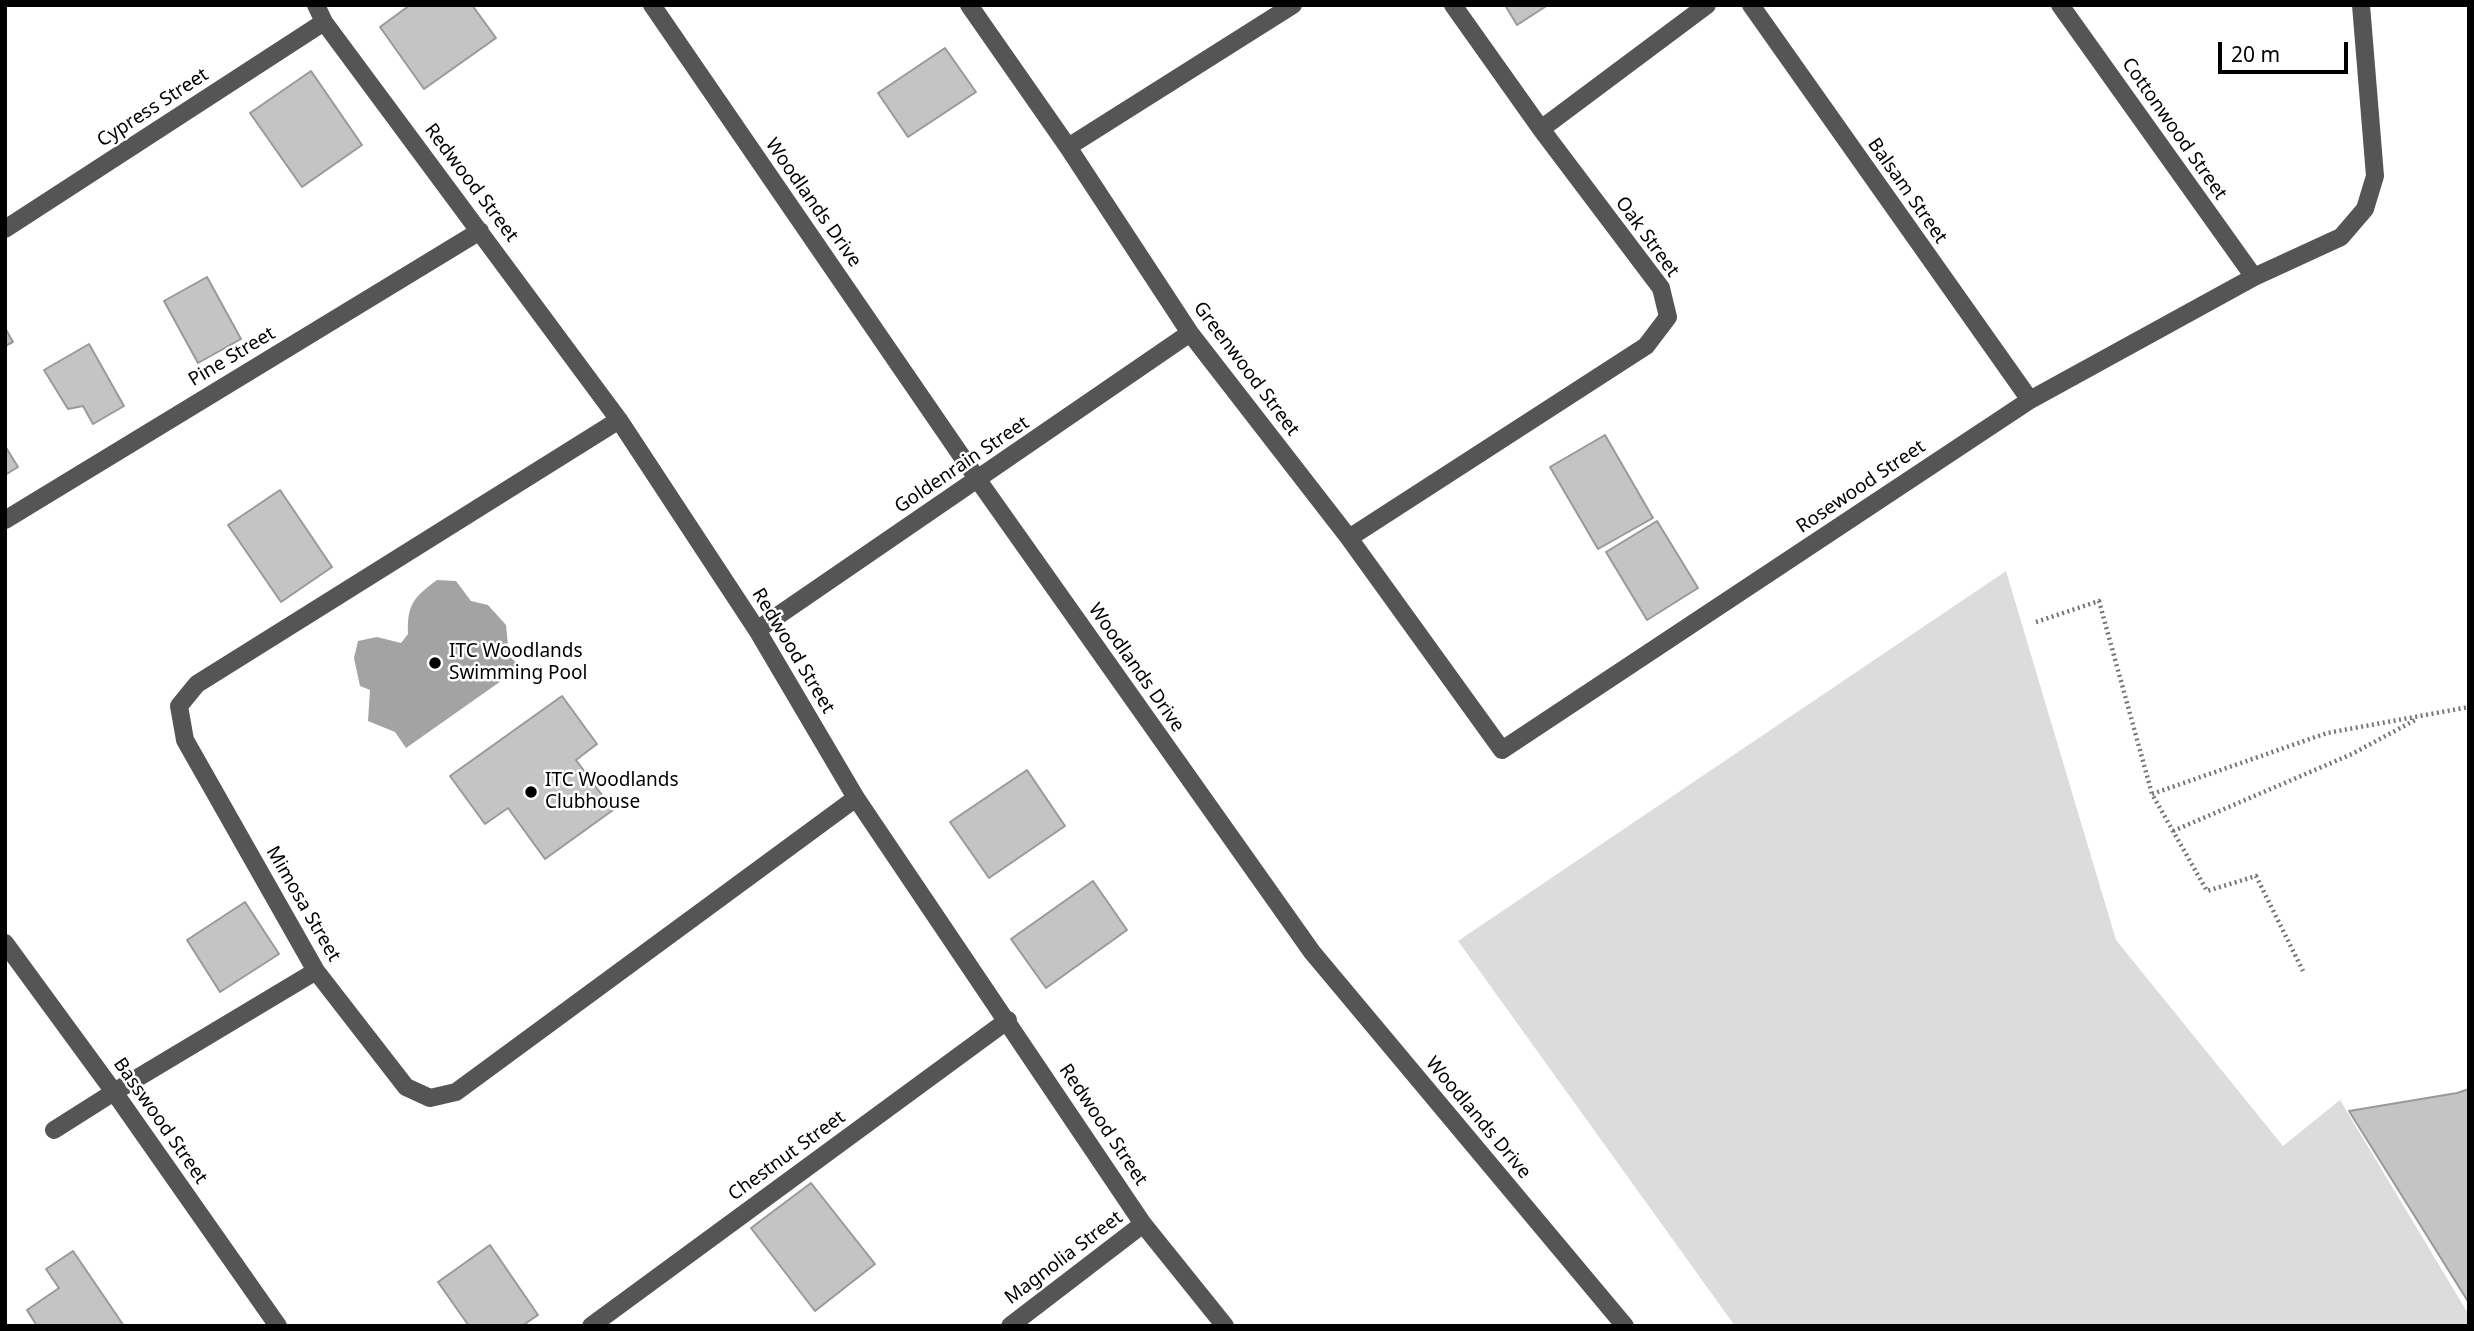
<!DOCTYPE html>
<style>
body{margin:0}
#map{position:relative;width:2474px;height:1331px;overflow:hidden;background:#fff;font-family:"Noto Sans",sans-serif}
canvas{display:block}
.frame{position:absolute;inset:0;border:7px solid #000;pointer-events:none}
.scale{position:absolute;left:2218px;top:42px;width:130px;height:32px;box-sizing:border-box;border:4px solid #000;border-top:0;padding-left:9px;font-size:21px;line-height:24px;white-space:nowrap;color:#000;-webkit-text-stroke:5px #fff;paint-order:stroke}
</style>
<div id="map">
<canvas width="2474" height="1331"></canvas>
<div class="frame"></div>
<div class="scale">20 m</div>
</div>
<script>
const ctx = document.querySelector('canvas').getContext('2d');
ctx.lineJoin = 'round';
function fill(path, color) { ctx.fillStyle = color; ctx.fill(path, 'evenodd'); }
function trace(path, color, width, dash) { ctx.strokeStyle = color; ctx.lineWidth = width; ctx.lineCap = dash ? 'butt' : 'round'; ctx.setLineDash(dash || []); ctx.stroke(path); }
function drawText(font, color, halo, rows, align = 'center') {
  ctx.font = font + ' "Noto Sans",sans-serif'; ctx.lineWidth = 5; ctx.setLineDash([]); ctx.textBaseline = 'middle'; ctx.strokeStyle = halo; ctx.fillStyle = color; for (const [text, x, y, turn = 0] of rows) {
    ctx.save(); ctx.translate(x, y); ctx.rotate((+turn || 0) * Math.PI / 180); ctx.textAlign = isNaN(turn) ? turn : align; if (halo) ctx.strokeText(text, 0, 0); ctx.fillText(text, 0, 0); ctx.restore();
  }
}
const green = new Path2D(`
 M2006,571L2116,940L2283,1146L2340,1100L2469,1315V1326H1735L1458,941Z`);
const water = new Path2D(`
 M437,580L456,581L471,601L488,605L506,625L509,656L521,667L406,748L395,732L368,721L370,690L360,686L354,658L358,641L377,637L401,643L408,634C407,604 414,597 437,580Z`);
const building = new Path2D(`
 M410,5H472L496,38L424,89L380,27Z
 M1505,5H1548L1517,25Z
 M945,48L976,92L908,137L878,93Z
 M311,71L362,145L302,187L250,113Z
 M207,277L241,339L198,363L164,301Z
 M5,328L13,342L5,346Z
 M89,344L124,406L93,424L83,406L68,409L44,370Z
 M1605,435L1653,518L1598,549L1550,467Z
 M5,446L18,467L5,475Z
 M280,490L332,567L281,602L228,525Z
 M1657,521L1698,588L1647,620L1606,552Z
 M562,696L597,744L576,760L613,810L545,859L508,808L485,824L450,776Z
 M1027,770L1065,826L989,878L950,822Z
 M1093,881L1127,930L1046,988L1011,939Z
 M245,902L279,954L220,992L187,940Z
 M2469,1089V1303L2349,1111L2457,1093Z
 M811,1183L875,1264L815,1311L751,1228Z
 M490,1245L538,1315L522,1326H469L438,1282Z
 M73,1251L124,1326H37L27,1310L59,1288L46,1269Z`);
const path = new Path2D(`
 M2036,622L2099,601L2152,794L2207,891L2256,876L2303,971
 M2152,794L2327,733L2469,707
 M2173,831L2352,754L2417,719`);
const minor = new Path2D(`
 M316,5L324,22L619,420L757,630L856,798L1143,1224L1225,1326
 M652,5L978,480L1312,952L1625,1326
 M969,5L1068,147L1190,333L1349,538L1502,750L2030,400L2254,277L2341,237L2365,209L2375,176L2361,5
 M1751,5L2030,400
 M2060,5L2254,277
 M1541,129L1707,5
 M1068,147L1293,5
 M5,229L324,22
 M619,420L197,684L179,706L185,740L316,971L406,1087L430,1098L456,1092L856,798
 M5,520L480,231
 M1349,538L1646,346L1668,317L1661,288L1541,129L1453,5
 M757,630L1190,333
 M5,943L114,1092L278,1326
 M54,1130L114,1092L316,971
 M591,1326L1008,1020
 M1010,1326L1143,1224`);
const markers = [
 [435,663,7,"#000"],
 [531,792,7,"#000"]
];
const streetNames = [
 ["Cypress Street",153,108,-33],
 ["Cottonwood Street",2174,129,55],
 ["Redwood Street",471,183,53],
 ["Balsam Street",1907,191,55],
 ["Woodlands Drive",813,203,55],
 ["Oak Street",1647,237,54],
 ["Pine Street",232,357,-31],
 ["Greenwood Street",1246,369,53],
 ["Goldenrain Street",962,465,-34],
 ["Rosewood Street",1861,487,-34],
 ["Redwood Street",793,651,59],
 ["Woodlands Drive",1136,668,55],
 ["Mimosa Street",303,904,60],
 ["Woodlands Drive",1478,1118,50],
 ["Basswood Street",160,1121,55],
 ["Redwood Street",1103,1125,56],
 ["Chestnut Street",787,1156,-36],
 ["Magnolia Street",1064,1258,-37]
];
const poiNames = [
 ["ITC Woodlands",449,652],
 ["Swimming Pool",449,674],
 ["ITC Woodlands",545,781],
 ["Clubhouse",545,803]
];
fill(green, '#dcdcdc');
fill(water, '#a3a3a3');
fill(building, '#c4c4c4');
trace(building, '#999', 2);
trace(path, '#777', 4.5, [2, 3.5]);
trace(minor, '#555', 18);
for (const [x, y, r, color] of markers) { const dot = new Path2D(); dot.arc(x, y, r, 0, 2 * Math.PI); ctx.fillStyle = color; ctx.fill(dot); trace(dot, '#fff', 2.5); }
drawText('19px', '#000', '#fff', streetNames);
drawText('19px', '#000', '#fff', poiNames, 'left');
</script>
